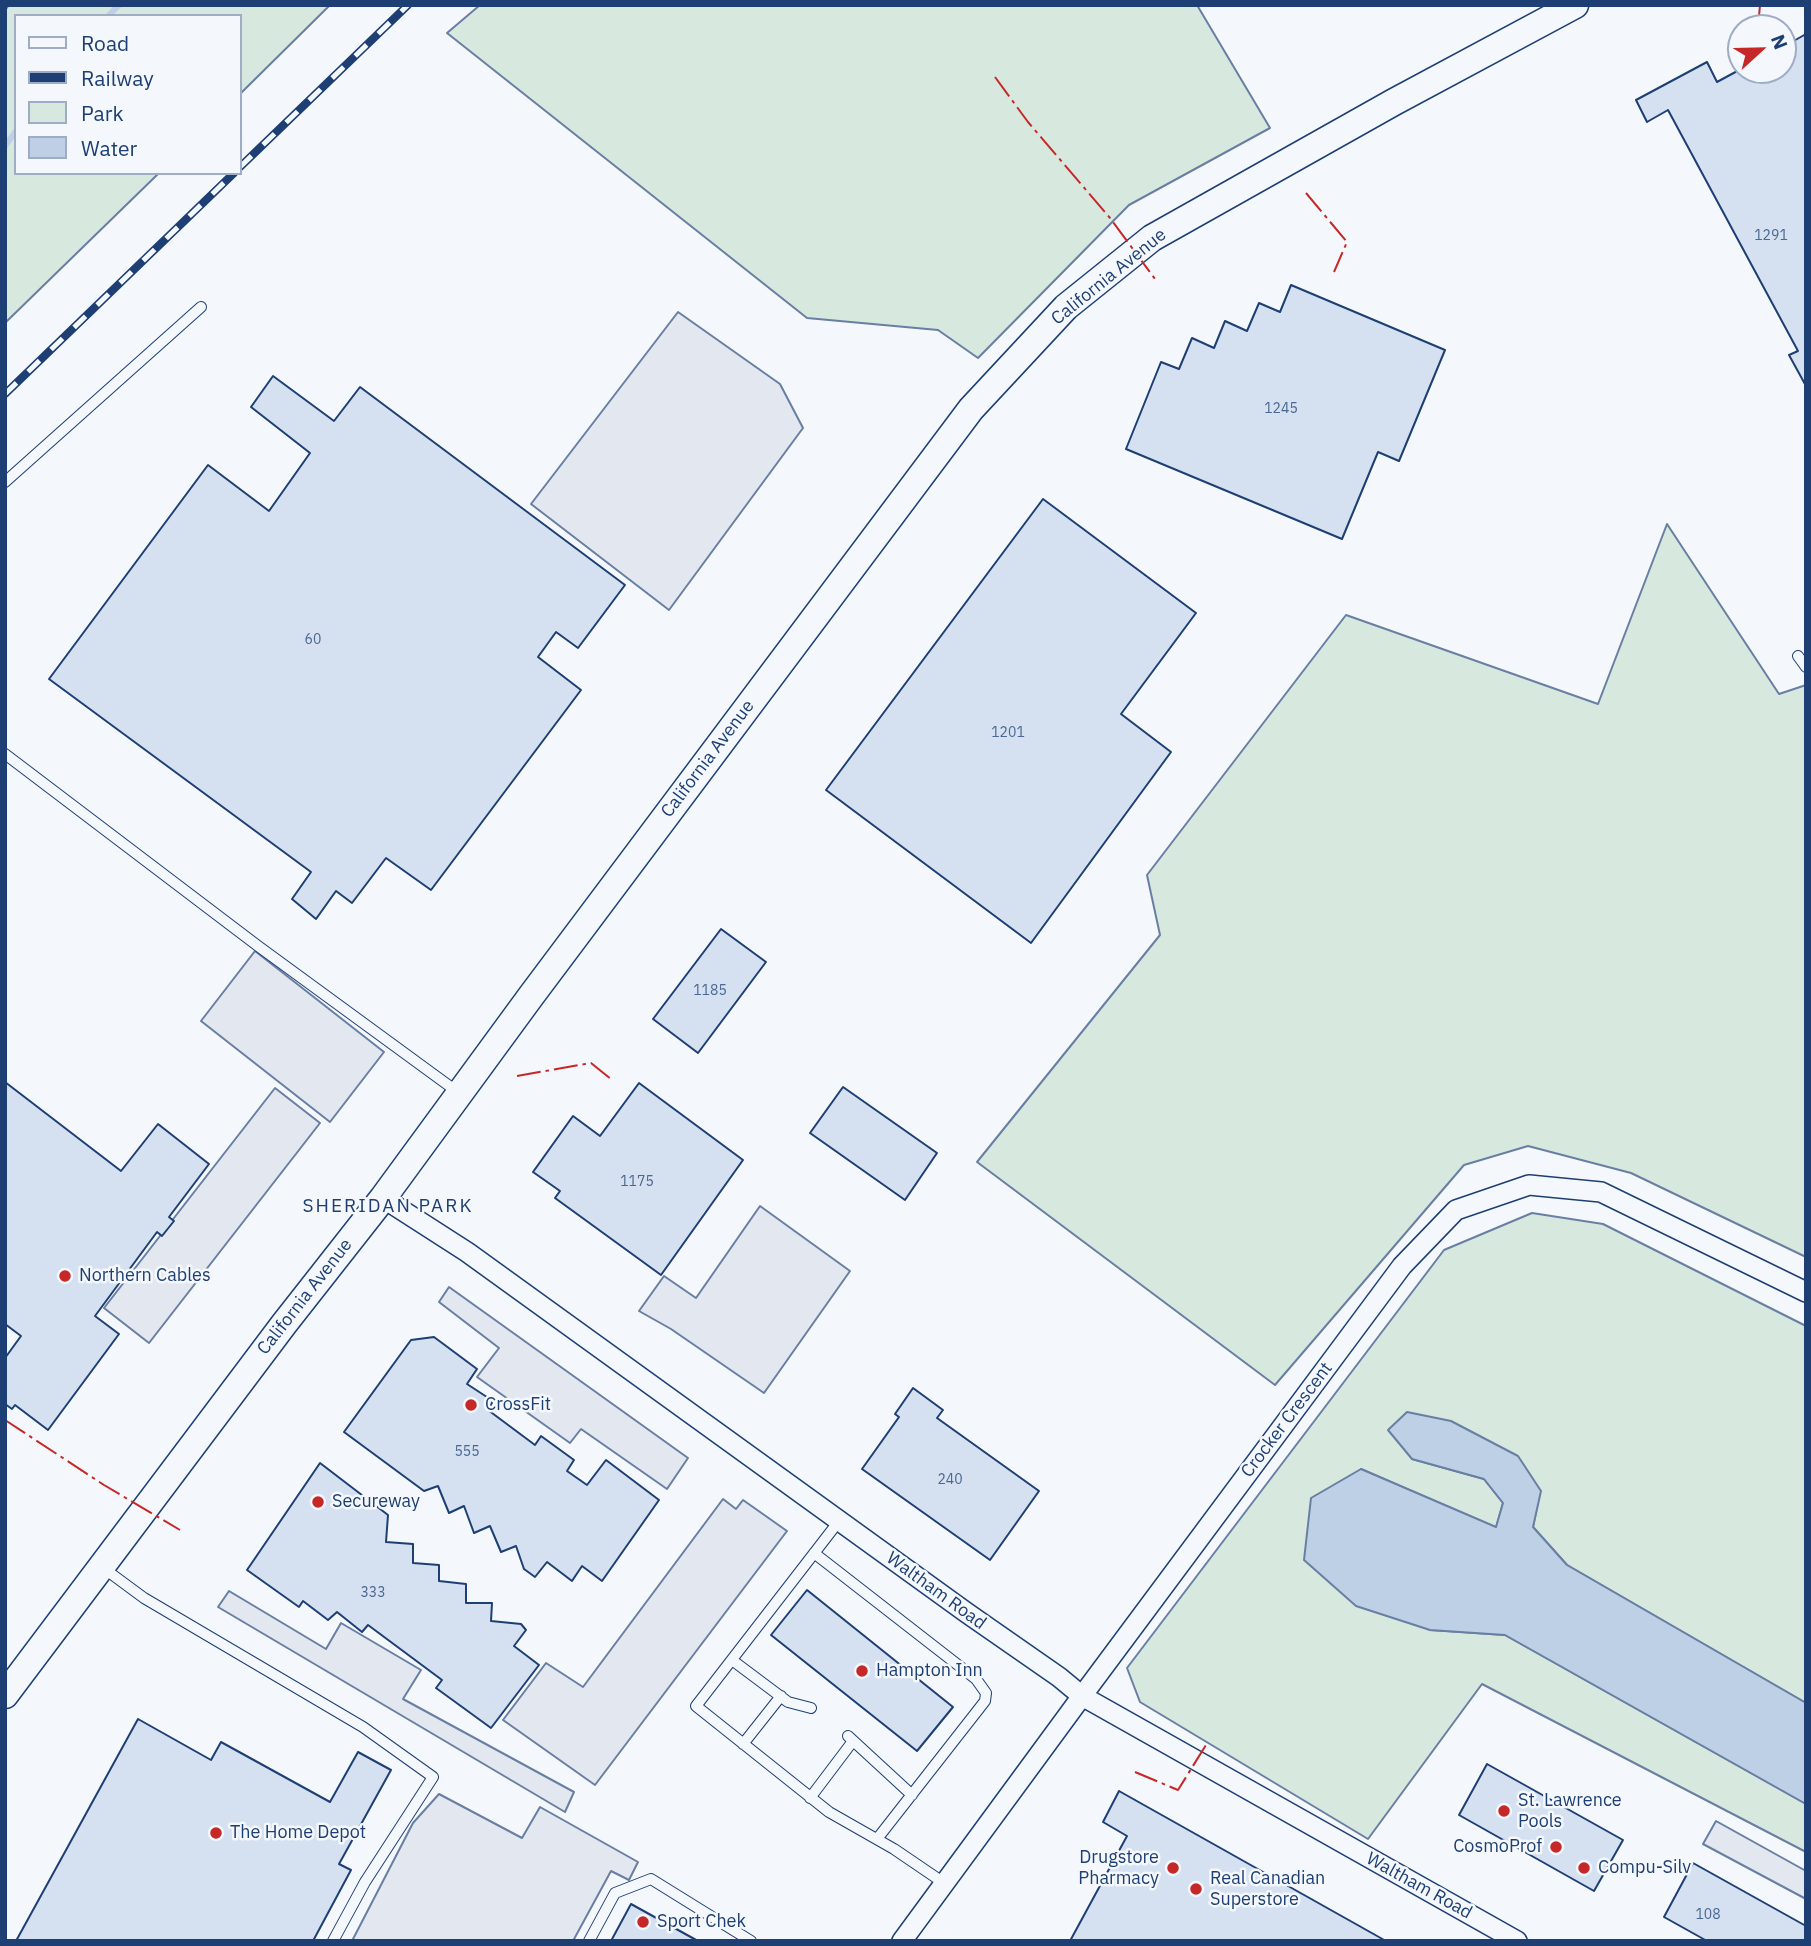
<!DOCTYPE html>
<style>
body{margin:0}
#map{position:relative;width:1811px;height:1946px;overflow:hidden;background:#f4f7fb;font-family:"IBM Plex Sans",sans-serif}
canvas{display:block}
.frame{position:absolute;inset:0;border:7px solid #1d3f73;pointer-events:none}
.legend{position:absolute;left:14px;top:14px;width:228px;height:161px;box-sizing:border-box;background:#f4f7fb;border:2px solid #9eadc5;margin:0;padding:9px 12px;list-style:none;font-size:21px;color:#1d3f73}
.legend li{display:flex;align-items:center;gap:14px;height:35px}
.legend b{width:35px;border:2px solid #9eadc5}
.north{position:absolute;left:1727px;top:14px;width:70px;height:70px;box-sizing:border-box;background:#f4f7fb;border:2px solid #9eadc5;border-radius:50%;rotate:68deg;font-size:19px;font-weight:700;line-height:28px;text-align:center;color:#1d3f73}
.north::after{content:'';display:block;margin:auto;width:24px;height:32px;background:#c62828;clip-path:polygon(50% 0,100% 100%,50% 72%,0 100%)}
</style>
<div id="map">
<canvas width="1811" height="1946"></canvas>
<div class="frame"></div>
<ul class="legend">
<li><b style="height:9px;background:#f4f7fb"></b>Road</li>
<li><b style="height:9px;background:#1d3f73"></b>Railway</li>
<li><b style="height:19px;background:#d7e8df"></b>Park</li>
<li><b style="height:19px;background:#bed0e5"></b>Water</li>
</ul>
<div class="north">N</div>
</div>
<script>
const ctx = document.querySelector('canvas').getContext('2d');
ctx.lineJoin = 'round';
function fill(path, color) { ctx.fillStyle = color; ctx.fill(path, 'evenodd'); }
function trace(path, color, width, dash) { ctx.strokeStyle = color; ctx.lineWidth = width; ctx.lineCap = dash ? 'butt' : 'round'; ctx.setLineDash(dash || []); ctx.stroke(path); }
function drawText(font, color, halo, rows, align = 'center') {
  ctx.font = font + ' "IBM Plex Sans",sans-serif'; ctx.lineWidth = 5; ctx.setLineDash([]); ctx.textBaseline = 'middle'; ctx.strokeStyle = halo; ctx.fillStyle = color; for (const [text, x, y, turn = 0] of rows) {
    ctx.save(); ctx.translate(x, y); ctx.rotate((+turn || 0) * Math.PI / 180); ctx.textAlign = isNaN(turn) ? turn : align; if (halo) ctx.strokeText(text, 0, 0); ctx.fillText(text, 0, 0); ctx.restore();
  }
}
const green = new Path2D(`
 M5,5H330L240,94V16H16V173H159L5,323Z
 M480,5H1197L1270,128L1129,205L978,358L938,330L807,318L447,33Z
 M1667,524L1779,694L1806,685V1257L1631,1173L1528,1146L1464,1165L1275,1385L977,1162L1160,935L1147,875L1346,615L1598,704Z
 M1532,1213L1603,1224L1806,1326V1703L1567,1565L1533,1527L1540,1491L1412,1459L1484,1479L1503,1503L1496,1528L1361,1469L1430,1630L1505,1635L1806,1804V1852L1482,1684L1368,1839L1140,1702L1127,1668L1444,1250Z`);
const parking = new Path2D(`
 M678,312L780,384L803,428L669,610L531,504Z
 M255,951L384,1052L330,1122L201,1021Z
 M275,1088L320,1123L149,1343L104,1308Z
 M760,1206L850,1271L764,1393L671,1329L639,1311L664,1276L696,1298Z
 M449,1287L688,1458L667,1489L581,1429L570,1443L477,1377L499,1348L439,1302Z
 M723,1499L736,1509L743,1500L787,1531L595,1785L503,1720L546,1663L583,1687Z
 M229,1591L326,1649L341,1623L421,1670L403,1699L574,1792L565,1812L218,1607Z
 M439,1794L522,1838L540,1807L638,1862L629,1880L611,1871L573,1941H352L413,1823Z
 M1716,1821L1806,1871V1899L1703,1844Z`);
const water = new Path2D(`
 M1407,1412L1451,1421L1518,1456L1541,1491L1533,1527L1567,1565L1806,1703V1804L1505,1635L1430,1630L1356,1606L1304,1560L1311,1498L1361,1469L1496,1527L1503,1503L1484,1479L1412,1459L1388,1430Z`);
const stream = new Path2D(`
 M108,16L119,5
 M5,146L16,131`);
const building = new Path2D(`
 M1806,34V386L1789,355L1798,351L1668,110L1647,122L1636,100L1707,62L1717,82L1741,69L1783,70V47Z
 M1291,285L1445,350L1399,461L1378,452L1342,539L1126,449L1161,362L1179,369L1192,338L1214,348L1225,321L1247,331L1259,303L1280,312Z
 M273,376L334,421L360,387L625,585L578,648L556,632L538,657L581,690L431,890L386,858L352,903L336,891L316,919L292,899L311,872L49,679L208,465L269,511L310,453L251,407Z
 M1043,499L1196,613L1121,714L1171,752L1031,943L826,790Z
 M721,929L766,962L698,1053L653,1019Z
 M5,1082L121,1171L158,1124L209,1164L169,1217L174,1221L162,1236L157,1232L95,1316L119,1334L48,1430L15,1405L12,1409L5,1404V1358L21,1336L5,1324Z
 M639,1083L743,1160L661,1275L555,1198L560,1191L533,1172L573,1116L600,1136Z
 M843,1087L937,1153L905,1200L810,1133Z
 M434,1337L477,1369L467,1384L493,1401L488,1410L535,1445L541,1436L574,1460L567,1471L587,1485L606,1460L659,1500L602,1581L582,1566L572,1581L547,1562L535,1577L524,1569L516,1546L501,1552L490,1526L474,1533L464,1506L449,1513L438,1486L424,1491L344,1432L411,1340Z
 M913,1388L943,1410L937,1418L1039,1491L990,1560L862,1469L899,1417L895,1414Z
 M320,1463L388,1515L386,1542L413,1544V1563L439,1565V1581L466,1584V1603H492L491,1621L521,1624L526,1630L514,1646L539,1665L491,1728L436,1688L442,1680L368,1625L362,1632L337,1612L328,1620L303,1601L299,1607L247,1570Z
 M807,1590L953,1707L917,1751L771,1635Z
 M138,1719L211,1760L221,1742L330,1802L358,1752L391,1770L339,1864L351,1870L313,1941H16Z
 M1487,1764L1623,1840L1594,1891L1459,1815Z
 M1119,1791L1386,1941H1070L1127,1836L1103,1822Z
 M1693,1863L1806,1926V1941H1707L1664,1917Z
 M631,1904L698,1941H611Z`);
const path = new Path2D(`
 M5,9L8,5`);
const lane = new Path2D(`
 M5,482L201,307
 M1798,656L1806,667
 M5,754L258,946L459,1093
 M839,1521L696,1706L829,1812L894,1849L944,1883
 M814,1553L976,1679L986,1693L985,1701L877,1839
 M102,1567L144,1598L363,1727L433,1777L365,1882L333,1941
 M732,1660L788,1702L811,1708
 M848,1736L912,1795
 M743,1744L781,1696
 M810,1798L853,1741
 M589,1941L615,1893L651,1879L751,1941`);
const street = new Path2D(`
 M383,1198L467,1252L967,1613L1059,1677L1082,1696L1517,1941
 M902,1941L1082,1696L1402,1266L1456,1210L1529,1185L1601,1192L1806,1292`);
const secondary = new Path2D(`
 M5,1695L284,1324L383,1198L531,996L971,409L1066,307L1152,238L1394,102L1575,5`);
const rail = new Path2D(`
 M240,167L408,5
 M5,394L234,173`);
const power = new Path2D(`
 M1758,28L1760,5
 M995,77L1028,122L1110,218L1155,279
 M1306,193L1347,242L1334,272
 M517,1076L591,1063L611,1079
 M5,1420L104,1485L180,1530
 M1135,1772L1178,1790L1206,1745`);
const markers = [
 [65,1276,7,"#c62828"],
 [471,1405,7,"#c62828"],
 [318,1502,7,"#c62828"],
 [862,1671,7,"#c62828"],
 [1504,1811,7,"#c62828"],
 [216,1833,7,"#c62828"],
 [1556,1847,7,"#c62828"],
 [1173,1868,7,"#c62828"],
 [1584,1868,7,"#c62828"],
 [1196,1889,7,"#c62828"],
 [643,1922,7,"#c62828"]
];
const numberNames = [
 ["1291",1771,236],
 ["1245",1281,409],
 ["60",313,640],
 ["1201",1008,733],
 ["1185",710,991],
 ["1175",637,1182],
 ["555",467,1452],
 ["240",950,1480],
 ["333",373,1593],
 ["108",1708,1915]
];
const streetNames = [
 ["California Avenue",1109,277,-39],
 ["California Avenue",708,759,-53],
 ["California Avenue",305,1297,-52],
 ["Crocker Crescent",1287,1420,-53],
 ["Waltham Road",936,1591,36],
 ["Waltham Road",1419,1886,29]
];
const poiNames = [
 ["Northern Cables",79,1276],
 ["CrossFit",485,1405],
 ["Secureway",332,1502],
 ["Hampton Inn",876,1671],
 ["St. Lawrence",1518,1801],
 ["Pools",1518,1822],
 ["The Home Depot",230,1833],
 ["CosmoProf",1542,1847,"right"],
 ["Drugstore",1159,1858,"right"],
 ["Pharmacy",1159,1879,"right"],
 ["Compu-Silv",1598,1868],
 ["Real Canadian",1210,1879],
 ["Superstore",1210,1900],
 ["Sport Chek",657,1922]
];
const neighbourhoodNames = [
 ["SHERIDAN PARK",388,1207]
];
fill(green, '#d7e8df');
trace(green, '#687fa3', 2);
fill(parking, '#e3e8f0');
trace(parking, '#687fa3', 2);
fill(water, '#bed0e5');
trace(water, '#687fa3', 2);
trace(stream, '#bed0e5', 6);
fill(building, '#d5e0f0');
trace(building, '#1d3f73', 2);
trace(lane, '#1d3f73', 12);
trace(street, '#1d3f73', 22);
trace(secondary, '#1d3f73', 29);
trace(path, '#5e769c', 3.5, [5, 3.5]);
trace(lane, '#f4f7fb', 10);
trace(street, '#f4f7fb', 19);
trace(secondary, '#f4f7fb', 26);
trace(rail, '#1d3f73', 8);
trace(rail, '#f4f7fb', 5, [16]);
trace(power, '#c62828', 2, [24, 5, 3.5, 5]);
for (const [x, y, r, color] of markers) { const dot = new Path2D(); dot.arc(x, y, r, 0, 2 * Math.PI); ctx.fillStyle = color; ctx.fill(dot); trace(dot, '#f4f7fb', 2.5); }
drawText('14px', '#4b6792', null, numberNames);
drawText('18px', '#1d3f73', '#f4f7fb', streetNames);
drawText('18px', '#1d3f73', '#f4f7fb', poiNames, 'left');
ctx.letterSpacing = '2px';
drawText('19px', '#1d3f73', '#f4f7fb', neighbourhoodNames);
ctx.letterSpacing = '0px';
</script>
